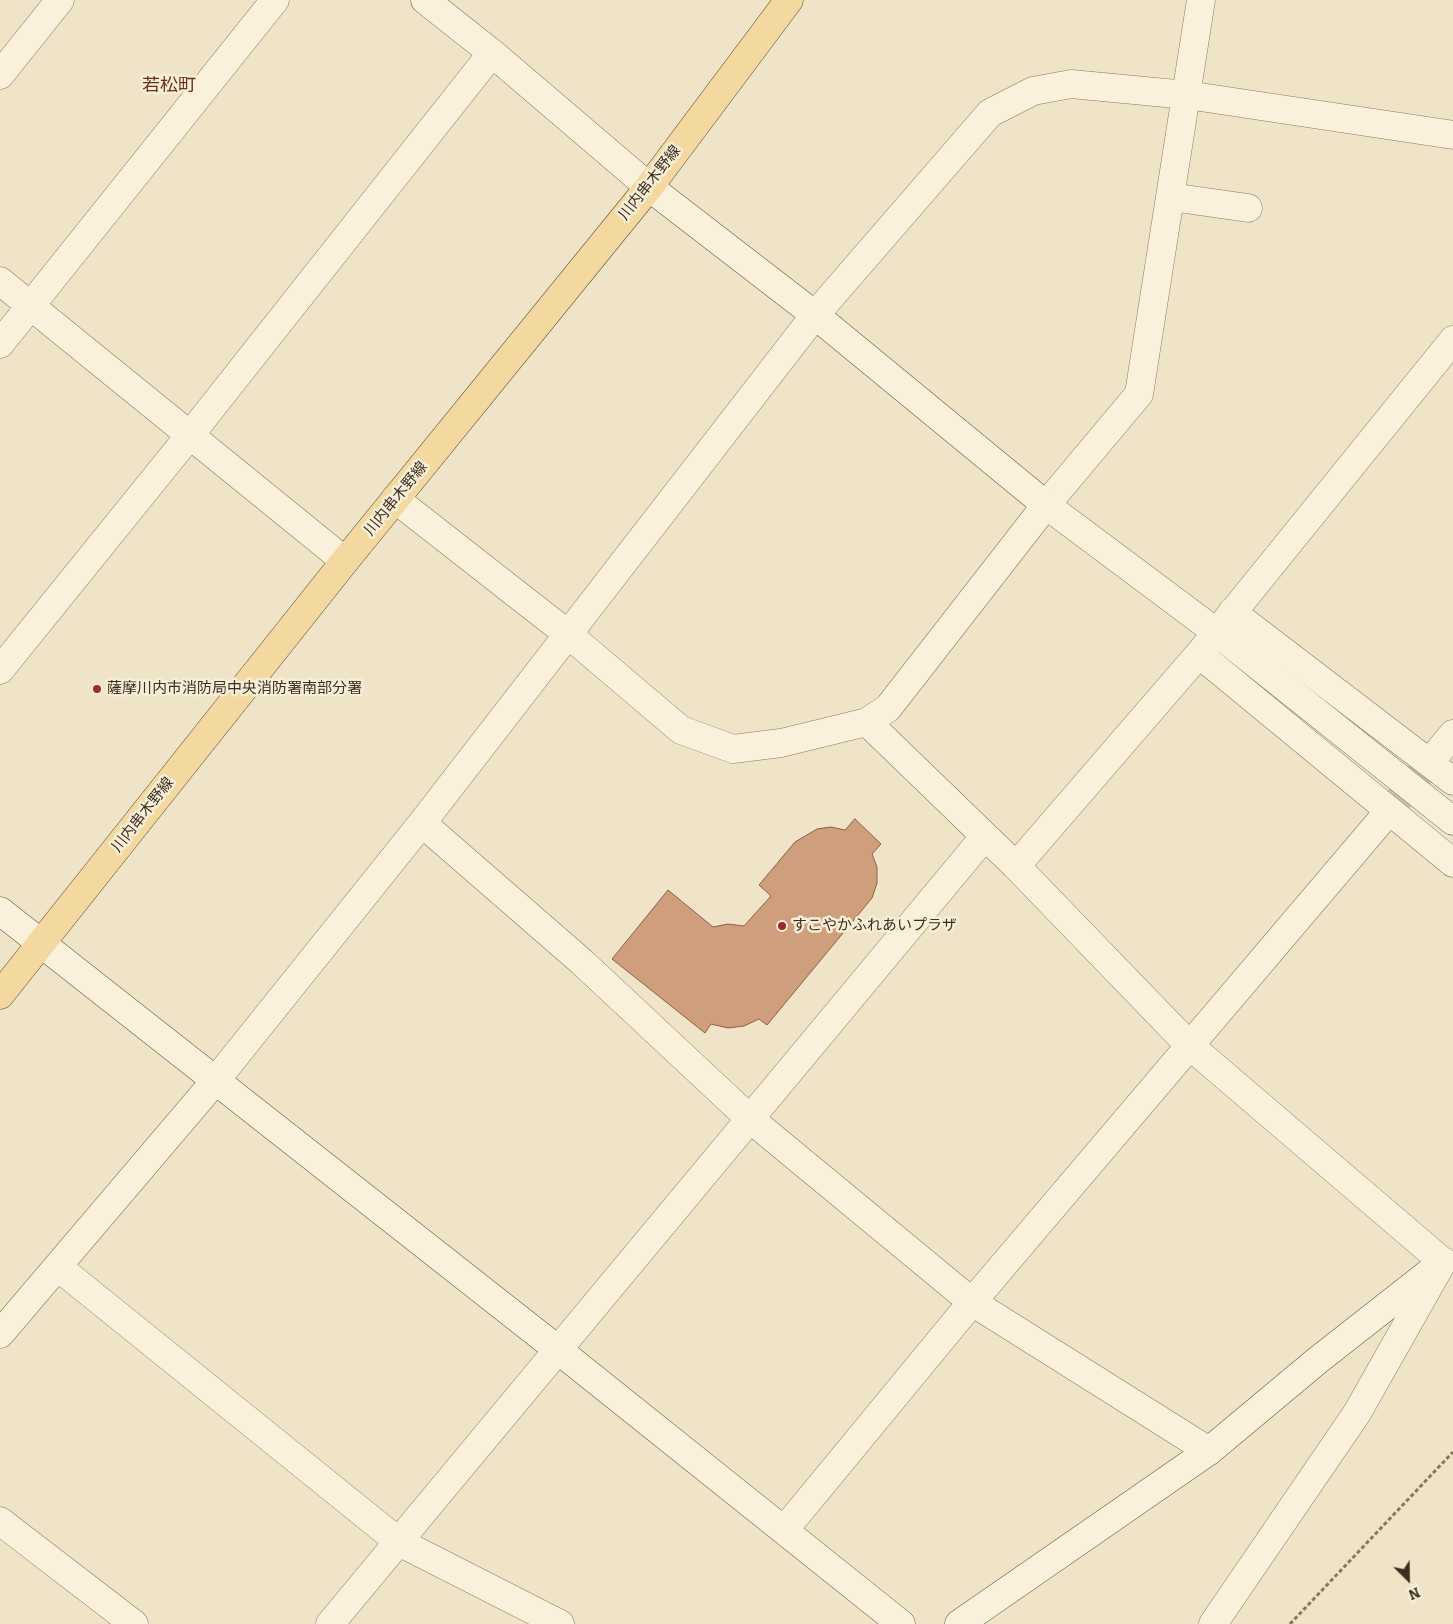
<!DOCTYPE html>
<meta charset="utf-8">
<style>
body{margin:0}
#map{position:relative;width:1453px;height:1624px;overflow:hidden;background:#f0e4c8;font-family:Bitter,serif}
canvas{display:block}
.north{position:absolute;left:1383px;top:1554px;width:50px;height:50px;-webkit-text-stroke:4px #f7eed8;paint-order:stroke;rotate:157deg;font-size:14px;font-weight:700;line-height:20px;text-align:center;color:#3d2e20}
.north::after{content:'';display:block;margin:auto;width:18px;height:22px;background:#3d2e20;clip-path:polygon(50% 0,100% 100%,50% 72%,0 100%)}
</style>
<div id="map">
<canvas width="1453" height="1624"></canvas>
<div class="north">N</div>
</div>
<script>
const ctx = document.querySelector('canvas').getContext('2d');
ctx.lineJoin = 'round';
function fill(path, color) { ctx.fillStyle = color; ctx.fill(path, 'evenodd'); }
function trace(path, color, width, dash) { ctx.strokeStyle = color; ctx.lineWidth = width; ctx.lineCap = dash ? 'butt' : 'round'; ctx.setLineDash(dash || []); ctx.stroke(path); }
function drawText(font, color, halo, rows, align = 'center') {
  ctx.font = font + ' Bitter,"Noto Sans JP",serif'; ctx.lineWidth = 5; ctx.setLineDash([]); ctx.textBaseline = 'middle'; ctx.strokeStyle = halo; ctx.fillStyle = color; for (const [text, x, y, turn = 0] of rows) {
    ctx.save(); ctx.translate(x, y); ctx.rotate((+turn || 0) * Math.PI / 180); ctx.textAlign = isNaN(turn) ? turn : align; if (halo) ctx.strokeText(text, 0, 0); ctx.fillText(text, 0, 0); ctx.restore();
  }
}
const building = new Path2D(`
 M855,819L881,844L872,854L877,867V883L872,898L767,1025L759,1019L744,1026L728,1028L711,1024L705,1033L612,959L668,890L713,927L728,924L744,926L771,896L759,885L795,842L817,829L831,827L845,830Z`);
const streetTunnel = new Path2D(`
 M1389,811L1430,762`);
const path = new Path2D(`
 M1290,1624L1453,1452`);
const street = new Path2D(`
 M0,75L60,0
 M1171,197L1248,208
 M0,281L345,561
 M0,344L275,0
 M395,499L569,635L681,730L733,749L781,743L867,722L888,708L1046,505L1139,394L1201,0
 M1232,612L1453,781
 M1199,654L1453,863
 M0,670L190,435L492,53
 M867,722L1016,866L1189,1045L1443,1262
 M1430,762L1453,734
 M422,823L582,962L749,1118L972,1302L1209,1451
 M1016,866L1199,654L1453,340
 M58,1267L399,1542L560,1624
 M0,1334L216,1080L422,823L815,315L990,113L1033,91L1071,84L1187,95L1453,135
 M0,1521L134,1624
 M785,1529L972,1302L1389,811
 M330,1624L985,836
 M1213,1624L1357,1413L1443,1261`);
const secondary = new Path2D(`
 M425,0L492,53L649,187L815,315L1046,505L1216,632L1453,821
 M0,911L557,1349L901,1624
 M959,1624L1209,1451L1318,1360L1443,1262`);
const primary = new Path2D(`
 M0,995L345,561L649,187L789,0`);
const markers = [
 [97,689,5,"#9e2a2b"],
 [782,926,5,"#9e2a2b"]
];
const streetNames = [
 ["川内串木野線",650,183,-52],
 ["川内串木野線",396,499,-51],
 ["川内串木野線",143,815,-52]
];
const poiNames = [
 ["薩摩川内市消防局中央消防署南部分署",107,689],
 ["すこやかふれあいプラザ",792,926]
];
const quarterNames = [
 ["若松町",169,86]
];
fill(building, '#cf9f7d');
trace(building, '#8d5f41', 1);
trace(streetTunnel, '#ccc0a6', 28, [28, 14]);
trace(street, '#8d765c', 29);
trace(secondary, '#6f573f', 29);
trace(primary, '#5b4430', 29);
trace(path, '#8d765c', 3, [4, 2.5]);
trace(street, '#faf1dc', 28);
trace(secondary, '#faf1dc', 28);
trace(primary, '#f3d9a0', 28);
for (const [x, y, r, color] of markers) { const dot = new Path2D(); dot.arc(x, y, r, 0, 2 * Math.PI); ctx.fillStyle = color; ctx.fill(dot); trace(dot, '#f7eed8', 2); }
drawText('15px', '#3d2e20', '#f7eed8', streetNames);
drawText('15px', '#3d2e20', '#f7eed8', poiNames, 'left');
drawText('18px', '#6b2e1e', '#f7eed8', quarterNames);
</script>
